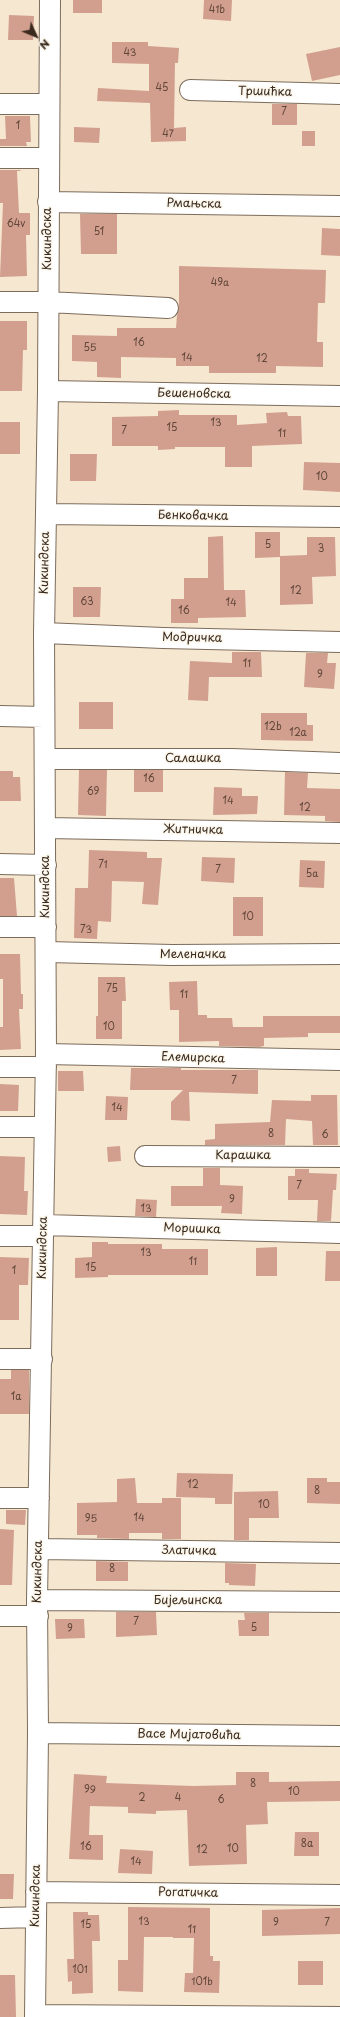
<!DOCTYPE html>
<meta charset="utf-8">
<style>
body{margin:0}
#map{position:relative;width:340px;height:2017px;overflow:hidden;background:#f6e7d0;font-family:"Playpen Sans",sans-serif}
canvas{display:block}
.north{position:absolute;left:16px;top:16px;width:40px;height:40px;-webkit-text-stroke:3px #fbf7ec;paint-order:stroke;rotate:134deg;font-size:11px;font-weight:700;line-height:16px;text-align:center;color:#3b2a1e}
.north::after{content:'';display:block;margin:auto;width:14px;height:18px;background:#3b2a1e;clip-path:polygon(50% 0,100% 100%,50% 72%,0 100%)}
</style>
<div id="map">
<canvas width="340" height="2017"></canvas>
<div class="north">N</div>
</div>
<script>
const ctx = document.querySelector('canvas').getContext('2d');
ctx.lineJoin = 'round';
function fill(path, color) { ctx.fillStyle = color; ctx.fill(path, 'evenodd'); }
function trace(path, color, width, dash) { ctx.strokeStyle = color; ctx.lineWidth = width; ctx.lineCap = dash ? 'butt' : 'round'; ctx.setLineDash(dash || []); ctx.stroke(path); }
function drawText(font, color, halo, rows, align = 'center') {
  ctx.font = font + ' "Playpen Sans",sans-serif'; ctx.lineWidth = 3; ctx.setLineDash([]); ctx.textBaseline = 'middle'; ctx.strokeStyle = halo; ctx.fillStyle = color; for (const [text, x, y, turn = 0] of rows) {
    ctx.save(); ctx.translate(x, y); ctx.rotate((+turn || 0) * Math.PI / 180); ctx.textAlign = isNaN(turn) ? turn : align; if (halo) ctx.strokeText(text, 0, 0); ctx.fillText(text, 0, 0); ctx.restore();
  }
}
const building = new Path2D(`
 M73,0H102V13H73Z
 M204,0H232L231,21L203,19Z
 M9,15L34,16L33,40H8Z
 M112,42H148V46L179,48L178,63H175L174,128L186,127V141L151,142L150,103L97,101L98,88L149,91V64L112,63Z
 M340,47V75L312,81L306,54Z
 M272,104H297V125H272Z
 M5,116H30L31,142H26L27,146H0V139H6Z
 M74,127L100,128L99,143L74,142Z
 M302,131H315V146H302Z
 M0,170H20L21,171H17L19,213H30V235H26L27,276L0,277L3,203H0Z
 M80,214H117V254H81Z
 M322,228L340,229V256L321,255Z
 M179,266L326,270L325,303H318L317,342H323V367L276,366V373H209V366H176V358L121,357V378L97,377V362L72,361V335L117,336V328H176L177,315L179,309Z
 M0,321H27V350H23L22,391H0Z
 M179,410V415H237V425L267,423L266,413L287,412L288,416H301L302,444L252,446V467H225V447H175V449L158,450V446H112V417L158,416V411Z
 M0,422H20V454H0Z
 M70,454H97L96,481H70Z
 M304,462L340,463V492L303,490Z
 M255,532H280V556L307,555V537H335L336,576L312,577L313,604L280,605V557L255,558Z
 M223,536L224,590H245L246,617L198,618V623H171V599H184V578H208V537Z
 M73,587H101L100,617H73Z
 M232,652H261L262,677H209L208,701L188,700L190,661L232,663Z
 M306,653H328L327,663H336L334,689L304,687Z
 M79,702H113V729H79Z
 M261,713H307V725H313V741L261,740Z
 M79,770H107L106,816L78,815Z
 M134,770H163V792H134Z
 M0,771H13V777H20L21,801H0Z
 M285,772L308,773L307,788L340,789V822L325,821V816L284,815Z
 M214,787L242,788V796H258L257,814L213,815Z
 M89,850L147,852V858H162L158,905L142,904L144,882L112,881L111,922L98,921L97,939L74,938L75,888H88Z
 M202,857L235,858L234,883L201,881Z
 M300,860L325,861L324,888L299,887Z
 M0,878H14L17,916H0Z
 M233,897H263V936H233Z
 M0,954H20L21,994H23V1009H19L21,1049L0,1050V1027H3V979H0Z
 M98,977H125L126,1001H122V1039H96V1016H98Z
 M197,981L198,1015H207V1018H232L233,1027H263V1016H340V1033H308V1037L264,1038V1046L259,1047L219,1046V1041L179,1042V1010H170L169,982Z
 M131,1068H181V1070H258V1094L189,1092L190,1121L171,1120V1102L183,1090H130Z
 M58,1071H83L84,1091H58Z
 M0,1084L19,1085L18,1111H0Z
 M311,1095H337L338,1145H313L312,1121L286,1119L285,1145H205V1140L215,1139V1124L270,1122L272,1100L311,1101Z
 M106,1096L128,1097L127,1120H105Z
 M120,1146L121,1161L108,1162L107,1147Z
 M0,1156L25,1157L24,1191H28L27,1215L0,1214Z
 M203,1168H220V1185L243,1186L242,1214L221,1213L222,1206H171V1186H203Z
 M295,1169H309V1173L337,1174L336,1190H333L331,1221H317L318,1200H288V1176H295Z
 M136,1199L157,1200L156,1217L135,1216Z
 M92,1242H108V1244H162V1249H208V1275H108V1277L75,1278V1258L92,1257Z
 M277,1247V1276H256V1248Z
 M326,1251H340V1281H325Z
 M0,1257L29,1258L28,1285H19V1320H0Z
 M11,1370H29V1414H0V1379H11Z
 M177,1473L233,1474L232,1504H215V1498L176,1497Z
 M135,1478L137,1503H162V1498H181V1539H162V1533H129V1539L97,1538V1535H77V1503L117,1502V1479Z
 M307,1478H327V1482H340V1504L307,1503Z
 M278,1491L279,1518H249V1540H234V1492Z
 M6,1510H26L25,1525L6,1524Z
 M0,1529L14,1530L12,1585H0Z
 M96,1561L128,1562V1581H96Z
 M225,1563L256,1564L255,1586L229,1585V1583H225Z
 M116,1612H156L157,1635L116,1637Z
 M244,1613H269V1636H239L238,1620H245Z
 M55,1619H84L85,1638L56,1639Z
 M236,1772H269V1782L340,1781V1801L267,1802L268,1824L246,1825L247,1864L189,1866L187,1810L156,1811V1814L128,1813V1807L90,1806L89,1835H103V1860L69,1859L74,1774L107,1776L106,1783L193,1786L236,1785Z
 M295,1832H319V1856H294Z
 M120,1849L153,1851L152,1874L118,1873Z
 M0,1874H14L13,1899H0Z
 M128,1907L210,1908V1956H213V1961H220L219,1993L184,1992L185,1973H193L194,1938H173V1937H144L143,1992L118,1991V1960H128Z
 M340,1908V1934L262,1936V1910Z
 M73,1912H88V1915H99L100,1941H92L93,1993L72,1994V1981L68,1982L67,1959H74Z
 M298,1961H323V1985H298Z
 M0,1975H15L16,2017H0Z`);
const minor = new Path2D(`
 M190,90L340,94
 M0,104H49
 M0,158H48
 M48,202L340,206
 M0,302H48L168,308
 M48,391L340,396
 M46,514L340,517
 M44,633L163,638L340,642
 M0,716L44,717
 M45,759H232L340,763
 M46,828L340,833
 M0,864L46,865
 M0,927H46
 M47,952L172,955L340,954
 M46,1054L340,1060
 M0,1067H46
 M0,1127H44
 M145,1156L340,1157
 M44,1225L340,1233
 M0,1236H43
 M0,1359H42
 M0,1498H39
 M39,1549L340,1553
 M37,1600L340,1602
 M0,1616H38
 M38,1733L340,1736
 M36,1892L340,1895
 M0,1918L36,1917
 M35,2015L340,2017
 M35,2017L38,1733L37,1600L46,1054L44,633L48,391L50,0`);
const numberNames = [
 ["41b",217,10],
 ["43",130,53],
 ["45",162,88],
 ["7",284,112],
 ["1",18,126],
 ["47",168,134],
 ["64v",16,224],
 ["51",99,232],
 ["49a",220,283],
 ["16",139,343],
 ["55",90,348],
 ["14",187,358],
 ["12",262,359],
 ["13",216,423],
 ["15",172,428],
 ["7",124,431],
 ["11",282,434],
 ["10",322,477],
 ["5",268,545],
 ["3",321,549],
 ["12",296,591],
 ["63",87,602],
 ["14",231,603],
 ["16",184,611],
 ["11",247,664],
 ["9",320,675],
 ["12b",273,727],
 ["12a",298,733],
 ["16",149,779],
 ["69",93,792],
 ["14",228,801],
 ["12",305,808],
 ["71",103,865],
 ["7",218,870],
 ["5a",312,874],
 ["10",248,917],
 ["73",86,930],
 ["75",112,989],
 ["11",184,995],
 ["10",109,1027],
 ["7",234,1081],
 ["14",117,1108],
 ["8",271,1134],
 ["6",325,1135],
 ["7",299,1186],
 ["9",232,1200],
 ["13",146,1209],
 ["13",146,1253],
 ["11",193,1262],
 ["15",91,1268],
 ["1",14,1271],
 ["1a",16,1397],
 ["12",193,1485],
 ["8",317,1491],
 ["10",264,1505],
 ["14",139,1518],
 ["95",91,1519],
 ["8",112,1569],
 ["7",136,1622],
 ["5",254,1628],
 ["9",70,1629],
 ["8",253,1784],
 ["99",90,1790],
 ["10",294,1792],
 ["2",142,1798],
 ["4",178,1798],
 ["6",221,1800],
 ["8a",307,1844],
 ["16",86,1847],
 ["10",233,1849],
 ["12",202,1850],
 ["14",136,1862],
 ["13",144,1922],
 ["9",276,1923],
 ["7",327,1923],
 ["15",86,1925],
 ["11",192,1930],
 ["101",80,1970],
 ["101b",202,1982]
];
const streetNames = [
 ["Тршићка",265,92,1],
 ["Рмањска",194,204,1],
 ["Кикиндска",48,239,-90],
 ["Бешеновска",194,394,1],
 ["Бенковачка",193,516,1],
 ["Кикиндска",45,563,-89],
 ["Модричка",192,638,1],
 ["Салашка",193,759],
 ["Житничка",193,830,1],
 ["Кикиндска",46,887,-90],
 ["Меленачка",193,955],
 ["Елемирска",193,1058,2],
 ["Карашка",243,1156],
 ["Моришка",192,1229,2],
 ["Кикиндска",43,1248,-89],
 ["Златичка",189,1551,1],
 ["Кикиндска",38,1572,-89],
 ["Бијељинска",188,1601],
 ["Васе Мијатовића",189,1735,1],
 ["Рогатичка",188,1893,1],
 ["Кикиндска",36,1896,-89]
];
fill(building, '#d29f8f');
trace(minor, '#7c6c5c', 22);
trace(minor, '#fff', 20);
drawText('10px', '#61473a', null, numberNames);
drawText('12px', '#3b2a1e', '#fbf7ec', streetNames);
</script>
